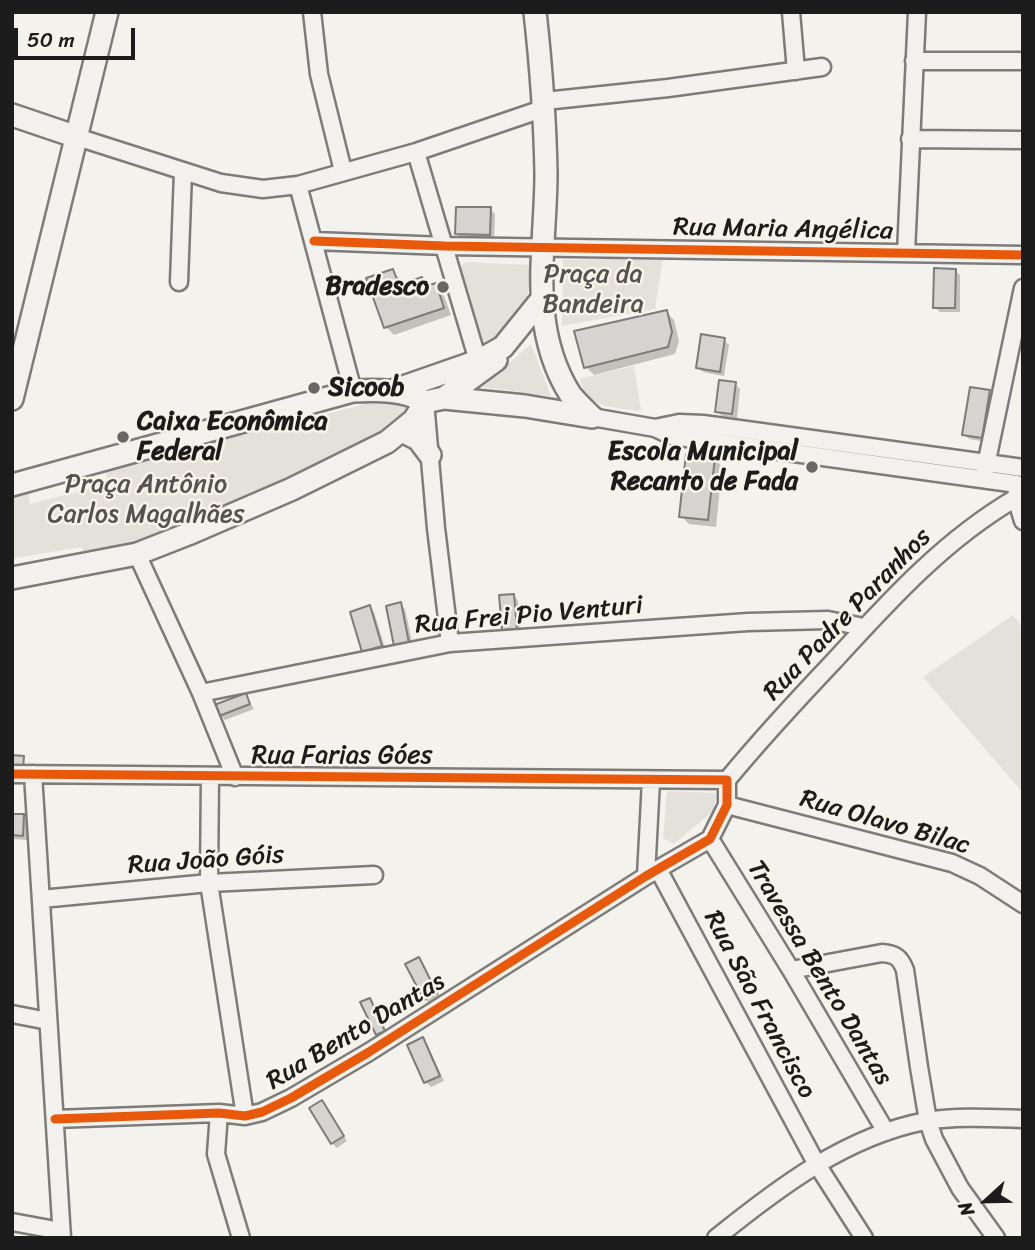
<!DOCTYPE html>
<meta charset="utf-8">
<style>
body{margin:0}
#map{position:relative;width:1035px;height:1250px;overflow:hidden;background:#f4f2ec;font-family:Sriracha,sans-serif}
canvas{display:block}
.frame{position:absolute;inset:0;border:14px solid #1c1c1c;pointer-events:none}
.north{position:absolute;left:951px;top:1166px;width:70px;height:70px;-webkit-text-stroke:5px #f7f3e8;paint-order:stroke;rotate:248deg;font-size:19px;font-weight:700;line-height:28px;text-align:center;color:#1c1c1c}
.north::after{content:'';display:block;margin:auto;width:24px;height:32px;background:#1c1c1c;clip-path:polygon(50% 0,100% 100%,50% 72%,0 100%)}
.scale{position:absolute;left:14px;top:28px;width:121px;height:32px;box-sizing:border-box;border:4px solid #1c1c1c;border-top:0;padding-left:9px;font-size:21px;line-height:24px;white-space:nowrap;color:#1c1c1c;-webkit-text-stroke:5px #f7f3e8;paint-order:stroke}
</style>
<div id="map">
<canvas width="1035" height="1250"></canvas>
<div class="frame"></div>
<div class="north">N</div>
<div class="scale">50 m</div>
</div>
<script>
const ctx = document.querySelector('canvas').getContext('2d');
ctx.lineJoin = 'round';
function fill(path, color) { ctx.fillStyle = color; ctx.fill(path, 'evenodd'); }
function trace(path, color, width, dash) { ctx.strokeStyle = color; ctx.lineWidth = width; ctx.lineCap = dash ? 'butt' : 'round'; ctx.setLineDash(dash || []); ctx.stroke(path); }
function drawText(font, color, halo, rows, align = 'center') {
  ctx.font = font + ' Sriracha,sans-serif'; ctx.lineWidth = 5; ctx.setLineDash([]); ctx.textBaseline = 'middle'; ctx.strokeStyle = halo; ctx.fillStyle = color; for (const [text, x, y, turn = 0] of rows) {
    ctx.save(); ctx.translate(x, y); ctx.rotate((+turn || 0) * Math.PI / 180); ctx.textAlign = isNaN(turn) ? turn : align; if (halo) ctx.strokeText(text, 0, 0); ctx.fillText(text, 0, 0); ctx.restore();
  }
}
const green = new Path2D(`
 M663,258L655,309L562,326L563,260Z
 M465,262L531,265L527,300L494,346L483,347L459,269Z
 M531,344L551,396L482,387Z
 M634,366L641,411C615,407 586,410 580,379Z
 M366,404H405L409,413L358,450L140,546L86,557L81,547L15,558L12,566V497L28,493L30,504L107,484L106,469Z
 M1013,615L1023,628V793L923,677Z
 M667,791L716,793L714,810L674,844L663,838Z`);
const shadow = new Path2D(`
 M490,209L495,214L494,239H462L457,234Z
 M955,270L960,275V312H940L935,307Z
 M392,271L400,279L403,285L422,279L430,287L435,285L443,293L451,315L394,335L386,327L369,279Z
 M666,312L674,320L679,341L675,354L594,375L586,367Z
 M724,340L729,345L724,376L703,372L698,368Z
 M735,384L740,389L737,418L722,416L717,411Z
 M989,392L994,397L987,442L969,439L964,434Z
 M715,459L722,467L716,527L689,524L681,516Z
 M514,596L518,601L521,633L508,634L504,630Z
 M400,604L405,609L413,647L401,650L396,645Z
 M369,607L374,612L386,651L368,656L363,651Z
 M245,695L254,709L225,720L220,715Z
 M12,816H23L28,821L27,840L12,839Z
 M418,959L423,964L441,998L430,1004L425,999Z
 M369,1000L374,1005L388,1036L382,1039L377,1034Z
 M422,1040L427,1044L444,1081L431,1087L426,1082L409,1045Z
 M322,1102L347,1141L337,1148L332,1143Z`);
const building = new Path2D(`
 M456,207H491L490,235L455,234Z
 M934,268L956,269L955,308H933Z
 M393,269L399,285L422,277L426,286L436,283L444,308L384,328L366,278Z
 M667,310L672,332L668,347L584,368L574,331Z
 M701,334L725,338L720,372L696,368Z
 M719,380L736,382L732,414L715,412Z
 M970,387L990,390L982,438L962,435Z
 M686,454L715,457L708,520L679,517Z
 M514,594L517,629L502,630L499,595Z
 M401,602L409,643L394,646L386,606Z
 M370,605L382,646L362,652L350,612Z
 M246,693L250,704L219,716L214,705Z
 M12,755L24,756L23,770L12,769Z
 M12,814H24L23,836L12,835Z
 M419,957L437,993L424,1000L405,964Z
 M370,998L385,1031L376,1035L360,1002Z
 M423,1037L440,1076L424,1083L407,1045Z
 M322,1100L344,1136L331,1144L309,1108Z`);
const minor = new Path2D(`
 M312,12L319,74L343,171
 M791,12L796,71
 M914,61H1023
 M545,101L668,88L822,67
 M77,137L221,183L263,189L298,185L416,152L545,108
 M910,139L1023,140
 M416,152L478,361
 M298,185L353,391
 M314,241L445,246L1023,255
 M906,253L917,12
 M179,282L183,172
 M425,402L436,528L450,643
 M592,417L655,428L672,436L1017,484
 M655,428L679,423L703,424L1023,468
 M985,470L1023,288
 M1017,490L1016,498L1023,521
 M137,554L201,693L235,777
 M201,693L450,643L748,622L828,620L864,627
 M12,774L727,780
 M33,774L62,1238
 M210,776L209,883L245,1116
 M727,780C761,739 797,700 834,661C889,601 945,539 1016,498
 M727,805L952,863L980,876L1023,904
 M710,839L791,970L886,1132
 M658,869L816,1163L864,1238
 M646,876L651,780
 M41,899L209,883L374,875
 M791,970L882,953C895,954 900,957 905,970L919,1067L928,1121L934,1139L960,1188L996,1238
 M12,1014L48,1021
 M219,1113L216,1154L241,1238
 M55,1119L219,1113L245,1116L262,1112L291,1098L369,1052L646,876L710,839L727,805V780
 M12,1222L61,1231
 M716,1238C778,1188 846,1136 926,1121C957,1116 991,1118 1023,1119`);
const major = new Path2D(`
 M535,12C541,66 545,119 546,173C546,249 527,325 570,394C576,402 585,410 592,417
 M12,115L77,137
 M392,391L478,361L503,347L541,300
 M444,398L496,360
 M12,399L107,12
 M425,402L444,398L525,406L592,417
 M402,431L418,439L430,455
 M12,485L353,391C377,390 404,389 425,402
 M12,578L137,554L188,534L292,489L387,442L414,420L425,402`);
const cycleway = new Path2D(`
 M314,241L445,246L1023,255
 M12,774L727,780V805L710,839L646,876L369,1052L291,1098L262,1112L245,1116L219,1113L55,1119`);
const markers = [
 [443,287,7,"#686765"],
 [314,388,7,"#686765"],
 [123,437,7,"#686765"],
 [812,467,7,"#686765"]
];
const streetNames = [
 ["Rua Maria Angélica",783,230,1],
 ["Rua Padre Paranhos",848,615,-46],
 ["Rua Frei Pio Venturi",529,616,-5],
 ["Rua Farias Góes",342,756],
 ["Rua Olavo Bilac",885,823,16],
 ["Rua João Góis",206,861,-4],
 ["Travessa Bento Dantas",819,973,59],
 ["Rua São Francisco",759,1005,62],
 ["Rua Bento Dantas",356,1032,-31]
];
const parkNames = [
 ["Praça da",593,275],
 ["Bandeira",593,305],
 ["Praça Antônio",146,485],
 ["Carlos Magalhães",146,515]
];
const poiNames = [
 ["Bradesco",429,287],
 ["Sicoob",328,388,"left"],
 ["Caixa Econômica",137,422,"left"],
 ["Federal",137,452,"left"],
 ["Escola Municipal",798,452],
 ["Recanto de Fada",798,482]
];
fill(green, '#e4e1da');
fill(shadow, '#0003');
fill(building, '#d5d4d0');
trace(building, '#7d7c7a', 2);
trace(minor, '#7d7c7a', 21);
trace(major, '#7d7c7a', 26);
trace(minor, '#f2f1ed', 16);
trace(major, '#f2f1ed', 21);
trace(cycleway, '#e8590c', 9);
for (const [x, y, r, color] of markers) { const dot = new Path2D(); dot.arc(x, y, r, 0, 2 * Math.PI); ctx.fillStyle = color; ctx.fill(dot); trace(dot, '#f7f3e8', 2.5); }
drawText('26px', '#1c1c1c', '#f7f3e8', streetNames);
drawText('26px', '#545351', '#f7f3e8', parkNames);
drawText('bold 26px', '#1c1c1c', '#f7f3e8', poiNames, 'right');
</script>
